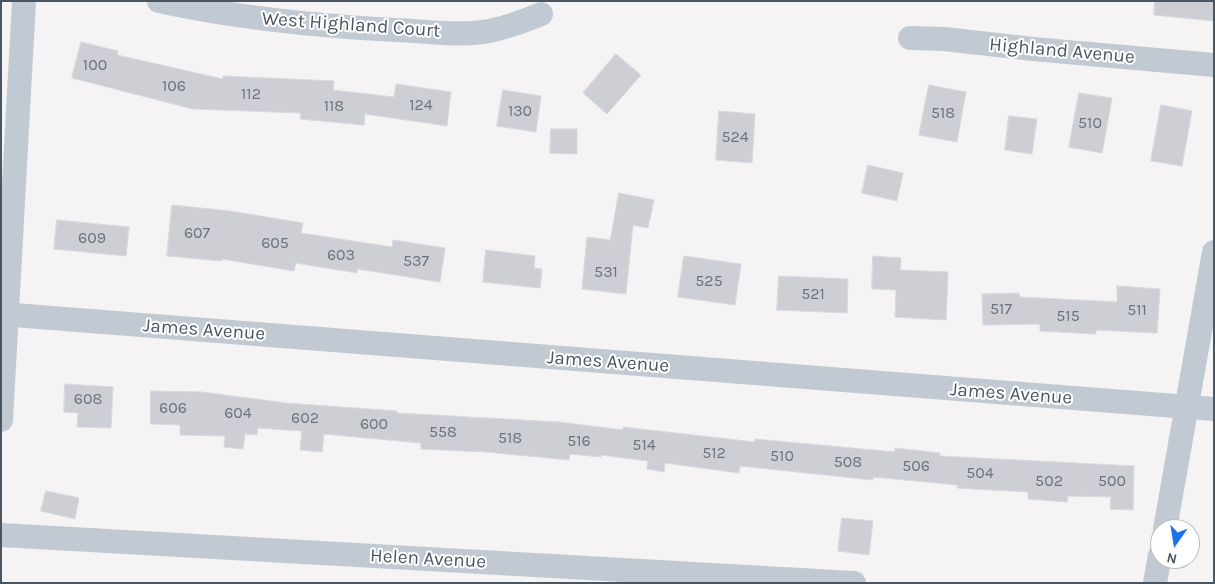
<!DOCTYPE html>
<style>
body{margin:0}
#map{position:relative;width:1215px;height:584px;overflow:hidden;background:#f5f3f3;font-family:Karla,sans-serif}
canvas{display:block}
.frame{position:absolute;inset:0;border:2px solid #4a5661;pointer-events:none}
.north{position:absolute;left:1150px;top:519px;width:50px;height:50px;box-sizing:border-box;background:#fff;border:1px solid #b7bbc0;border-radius:50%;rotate:193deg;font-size:14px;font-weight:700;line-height:20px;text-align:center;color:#4a5661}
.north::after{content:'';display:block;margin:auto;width:18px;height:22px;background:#1a73e8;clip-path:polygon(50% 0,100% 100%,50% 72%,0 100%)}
</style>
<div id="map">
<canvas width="1215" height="584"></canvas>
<div class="frame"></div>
<div class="north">N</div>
</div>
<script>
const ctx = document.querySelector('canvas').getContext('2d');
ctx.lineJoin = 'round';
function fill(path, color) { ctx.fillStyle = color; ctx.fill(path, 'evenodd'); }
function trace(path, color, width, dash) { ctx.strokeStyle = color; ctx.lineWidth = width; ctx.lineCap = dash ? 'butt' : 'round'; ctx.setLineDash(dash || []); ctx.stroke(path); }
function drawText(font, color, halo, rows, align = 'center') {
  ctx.font = font + ' Karla,sans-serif'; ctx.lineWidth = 4; ctx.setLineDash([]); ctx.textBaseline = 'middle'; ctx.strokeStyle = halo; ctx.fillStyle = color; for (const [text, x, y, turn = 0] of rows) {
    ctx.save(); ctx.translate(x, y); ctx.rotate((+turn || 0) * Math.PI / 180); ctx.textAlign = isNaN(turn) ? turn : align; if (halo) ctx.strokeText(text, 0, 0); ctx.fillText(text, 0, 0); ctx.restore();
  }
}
const building = new Path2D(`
 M1155,1H1214V21L1154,15Z
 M81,42L118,51L117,55L223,79V76L334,81L333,90L394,97L396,84L451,92L447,126L365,114L364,125L300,119L301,113L193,109L72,78Z
 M616,54L641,75L607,114L583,93Z
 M929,85L966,92L957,142L919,135Z
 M503,90L541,96L536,132L497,126Z
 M1079,93L1112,98L1102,153L1069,147Z
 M1161,105L1192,111L1182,166L1151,161Z
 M719,111L755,114L752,163L716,160Z
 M1009,116L1037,119L1032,154L1005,150Z
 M551,129H577V154L550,153Z
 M868,165L903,173L897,201L862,193Z
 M619,193L654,200L648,228L633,225L626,294L582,289L587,237L610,240Z
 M172,205L230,211L303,223L301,233L392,247L393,240L445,248L440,282L357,269V273L296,263L294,271L222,259L221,261L167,256Z
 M57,220L129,227L126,256L54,249Z
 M486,250L535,256L534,268L542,269L540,288L483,282Z
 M684,256L741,264L735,305L678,297Z
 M873,256L901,258L900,270L948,272L946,320L895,317L896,290L872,289Z
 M779,276L848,279L847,313L777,310Z
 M1117,286L1160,289L1157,333L1096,330V334L1040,331V324L983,325L982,294L1019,293L1020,297L1117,302Z
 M65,384L113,387L111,428L77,427L78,413L64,412Z
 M151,391L202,392L286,403L397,411V413L559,422L623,430V427L755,442V439L895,452V448L940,453V456L1134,466L1133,510L1110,509L1111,497L1068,496L1067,502L1028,499V492L957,488L958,485L873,477V480L740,466L739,473L665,463L664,472L647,469L648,461L601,455V457L570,454L569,460L486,452L421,449V443L324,434L322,452L300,450L302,431L258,428L257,435L245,434L243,449L224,447L225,436L180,435V425L151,424Z
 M46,491L79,498L75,519L41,511Z
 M842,518L873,521L869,555L838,551Z`);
const minor = new Path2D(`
 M159,1C237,18 316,26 396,30C424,31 455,36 483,32C503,29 522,22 541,14
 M910,38L944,39L1033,49L1214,65
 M1,314L1214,409
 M1,420L24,1
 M1165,529L1214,252
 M1,535L854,583
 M1155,583L1160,555`);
const numberNames = [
 ["100",95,65],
 ["106",174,86],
 ["112",251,94],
 ["124",421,105],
 ["118",334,106],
 ["130",520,111],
 ["518",943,113],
 ["510",1090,123],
 ["524",735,137],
 ["607",197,233],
 ["609",92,238],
 ["605",275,243],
 ["603",341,255],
 ["537",416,261],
 ["531",606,272],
 ["525",709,281],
 ["521",813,294],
 ["517",1001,309],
 ["511",1137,310],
 ["515",1068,316],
 ["608",88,399],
 ["606",173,408],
 ["604",238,413],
 ["602",305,418],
 ["600",374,424],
 ["558",443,432],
 ["518",510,438],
 ["516",579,441],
 ["514",644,445],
 ["512",714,453],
 ["510",782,456],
 ["508",848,462],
 ["506",916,466],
 ["504",980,473],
 ["502",1049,481],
 ["500",1112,481]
];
const streetNames = [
 ["West Highland Court",351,25,4],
 ["Highland Avenue",1062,51,5],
 ["James Avenue",204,330,4],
 ["James Avenue",608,362,4],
 ["James Avenue",1011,394,4],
 ["Helen Avenue",428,559,3]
];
fill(building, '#cdcfd5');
trace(building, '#d7d9de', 1);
trace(minor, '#c1cad2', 24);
drawText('16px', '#6b747e', null, numberNames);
drawText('19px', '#4a5661', '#fff', streetNames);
</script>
